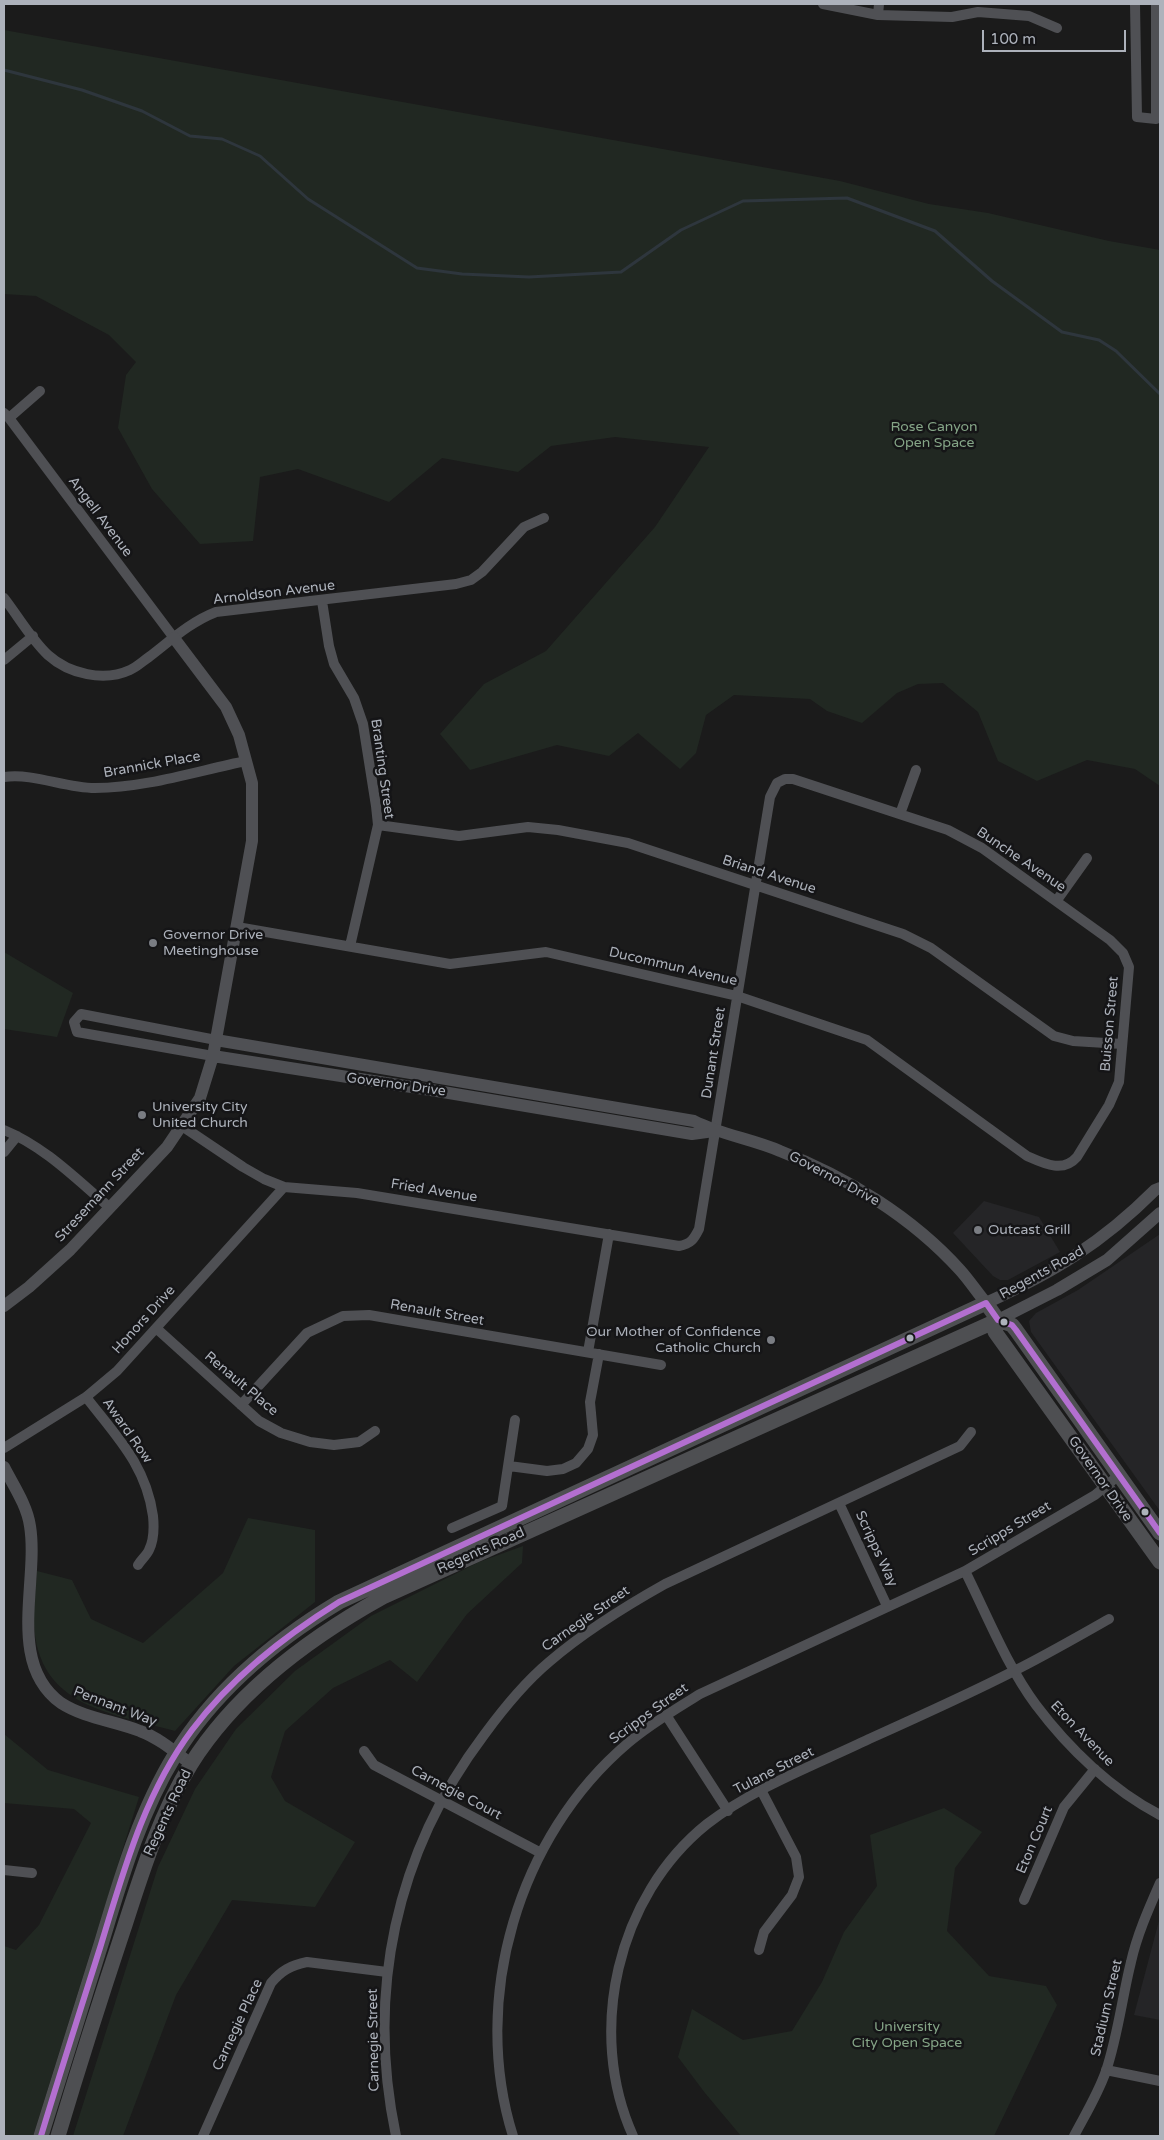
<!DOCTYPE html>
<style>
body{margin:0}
#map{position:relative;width:1164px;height:2140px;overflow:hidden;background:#1b1b1b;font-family:"Varela Round",sans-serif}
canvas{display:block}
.frame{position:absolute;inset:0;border:5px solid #adb2bb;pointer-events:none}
.scale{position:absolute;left:982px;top:30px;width:144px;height:22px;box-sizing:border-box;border:2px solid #adb2bb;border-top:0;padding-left:6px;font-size:15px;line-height:18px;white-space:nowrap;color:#adb2bb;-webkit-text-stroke:4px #151517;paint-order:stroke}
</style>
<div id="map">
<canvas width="1164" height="2140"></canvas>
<div class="frame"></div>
<div class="scale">100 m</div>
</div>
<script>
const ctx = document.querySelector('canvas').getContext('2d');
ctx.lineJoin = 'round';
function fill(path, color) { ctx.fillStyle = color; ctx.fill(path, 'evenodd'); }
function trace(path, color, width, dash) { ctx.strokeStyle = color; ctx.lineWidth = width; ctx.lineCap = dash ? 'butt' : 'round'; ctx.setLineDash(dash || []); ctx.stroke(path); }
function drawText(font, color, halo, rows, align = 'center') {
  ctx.font = font + ' "Varela Round",sans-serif'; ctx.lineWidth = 5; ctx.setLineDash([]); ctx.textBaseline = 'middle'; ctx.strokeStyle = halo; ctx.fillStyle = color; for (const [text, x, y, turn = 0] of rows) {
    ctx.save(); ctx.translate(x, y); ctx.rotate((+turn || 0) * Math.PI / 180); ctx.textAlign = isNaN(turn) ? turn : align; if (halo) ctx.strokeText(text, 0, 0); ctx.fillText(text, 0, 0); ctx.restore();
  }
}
const built = new Path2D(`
 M984,1201L1039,1217L1060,1252L1008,1280H1000L993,1276L953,1233Z
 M1160,1234V1511L1031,1332L1029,1321L1036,1313L1078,1290Z
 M1160,1917V2020L1134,2015Z`);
const green = new Path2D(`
 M4,30L840,181L929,204L988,213L1109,241L1160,250V786L1135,769L1087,760L1037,781L998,761L978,712L943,683L918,684L897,693L862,723L827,711L810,699L734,695L706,715L696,753L680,769L638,733L609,756L557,745L470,770L440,734L484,684L546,651L655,527L709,447L615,437L551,446L518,472L442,458L389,502L298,469L260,477L253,541L200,544L152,489L118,428L126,375L136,362L109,335L36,296L4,294Z
 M4,952L73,993L57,1037L4,1029Z
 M248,1518L315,1530V1602L234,1666L175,1731C111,1713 38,1707 34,1624C33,1607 36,1588 37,1571L72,1580L91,1619L143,1643L223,1573Z
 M523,1546L522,1563L467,1614L417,1682L390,1660L333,1688L285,1731L271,1777L285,1801L355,1842L315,1907L232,1900L176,1995L123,2136H73L158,1867L195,1789L236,1729L295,1671L371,1616L479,1562Z
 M4,1734L48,1770L139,1797L33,2136H4V1946L16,1950L39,1925L91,1823L74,1809L4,1803Z
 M944,1808L982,1832L955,1868L947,1931L989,1976L1046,1986L1057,2005L994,2136H741L705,2093L678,2057L692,2009L743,2040L792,2031L822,1982L844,1932L877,1886L870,1835Z`);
const stream = new Path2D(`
 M4,70L82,90L142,111L190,136L222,139L260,156L308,199L417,268L462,274L529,277L621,272L681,230L743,201L847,198L935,231L992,281L1062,332L1099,340L1116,351L1160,394`);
const minor = new Path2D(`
 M823,4L878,15L952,17L978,12L1029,16L1057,28
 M1135,4L1137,117L1156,119V4
 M878,15L879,4
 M4,413L9,418L174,638
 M9,418L40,391
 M4,598C18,616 31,639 48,655C69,674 104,682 130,670C137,667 143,661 149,657C170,641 190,622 216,612L456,584L471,580L482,572L524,527L544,518
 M322,601L329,646L334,664L354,698L363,724L376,806L378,825L350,946
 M4,660L33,636
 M4,777C35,773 64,788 95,788C145,788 197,771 246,761
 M900,814L916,770
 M378,825L459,836L528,827L558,830L628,843L903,934L931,948L1054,1036L1073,1041L1122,1044
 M1057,900L1087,858
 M213,1056L77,1032L74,1022L81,1014L216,1040
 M182,1126L243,1167L264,1179L284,1187L357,1193L679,1246C691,1244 694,1239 699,1229L770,797L777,783L785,779H793L948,830L982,848L1110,940L1123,953L1129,967L1119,1082L1109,1105L1077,1157C1063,1173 1045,1164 1027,1156L867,1040L737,996L546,952L450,964L237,927
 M4,1130C45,1147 76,1179 109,1207
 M4,1152L17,1136
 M156,1328L259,1421L281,1433L310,1442L334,1445L359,1442L375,1431
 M588,1352L609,1234
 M86,1397C116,1436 146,1465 153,1516C154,1526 154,1540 149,1550C147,1555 141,1560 138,1565
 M241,1405L307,1333L343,1316L369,1315L661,1365
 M4,1448L86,1397L117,1371L284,1187
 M509,1466L547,1471L563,1469L576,1463L588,1449L593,1435L590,1402L599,1354
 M839,1503L887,1606
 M452,1528L502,1506L515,1420
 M965,1571C987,1615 1007,1666 1036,1705C1069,1749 1112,1790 1160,1815
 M666,1715L728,1811
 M364,1751L374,1765L541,1853
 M4,1870L32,1873
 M1024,1900L1064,1807L1095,1769
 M759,1950L764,1932L792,1895L799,1877L796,1857L761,1790
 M1106,2070L1160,2081
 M203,2136L271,1983C281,1971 291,1965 307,1962L387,1972
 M396,2136C366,1993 395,1853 484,1735C503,1709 524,1683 549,1662C585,1631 624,1607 665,1584L960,1446L971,1432
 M513,2136C470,1999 518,1836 628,1743C650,1724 676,1709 700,1694L965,1571L1095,1495L1119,1475
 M633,2136C586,2032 617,1896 707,1824C755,1787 815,1765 869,1739C918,1717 967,1695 1014,1671C1046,1655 1077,1637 1109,1619
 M1074,2136C1085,2115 1098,2094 1106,2071C1118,2035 1122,1998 1131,1962C1137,1935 1149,1908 1160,1883`);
const tertiary = new Path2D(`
 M216,1040L694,1121C722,1135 752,1139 780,1151C847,1177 912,1217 960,1270C969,1280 977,1292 986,1303C1054,1272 1102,1243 1155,1190L1160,1188
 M213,1056L437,1091L692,1134L714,1131
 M4,1306L29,1287L70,1250L167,1147L200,1098L213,1056L252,841V783L239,735L226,707L174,638
 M998,1320L1057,1290L1107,1260L1160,1213
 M4,1467C13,1485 27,1505 30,1526C39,1582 6,1663 61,1703C84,1718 115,1721 140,1731C159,1738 175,1752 191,1764`);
const secondary = new Path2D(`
 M998,1320L995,1332L1160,1562
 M41,2136C61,2071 82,2006 102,1941C121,1878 140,1812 175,1755C215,1690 274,1641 339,1602L986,1303L998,1320L1012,1325L1016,1330L1160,1533
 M58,2136C79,2066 101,1997 124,1928C142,1872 160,1814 191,1764C237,1691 309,1638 383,1597L998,1320`);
const bus1 = new Path2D(`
 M41,2136C60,2073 80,2011 100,1948C123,1873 144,1794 192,1730C232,1677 283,1637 339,1602L986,1303L998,1320L1012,1325L1016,1330L1160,1533`);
const markers = [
 [153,943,5,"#7a7d83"],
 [142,1115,5,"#7a7d83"],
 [978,1230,5,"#7a7d83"],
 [1004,1322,4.5,"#adb2bb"],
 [910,1338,4.5,"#adb2bb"],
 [771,1340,5,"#7a7d83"],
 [1145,1512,4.5,"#adb2bb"]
];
const parkNames = [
 ["Rose Canyon",934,427],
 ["Open Space",934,443],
 ["University",907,2027],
 ["City Open Space",907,2043]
];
const streetNames = [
 ["Angell Avenue",100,517,53],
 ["Arnoldson Avenue",274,593,-7],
 ["Brannick Place",152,765,-10],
 ["Branting Street",382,769,82],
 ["Bunche Avenue",1021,860,34],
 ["Briand Avenue",769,875,18],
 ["Ducommun Avenue",673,967,13],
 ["Buisson Street",1110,1024,-85],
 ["Dunant Street",714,1053,-81],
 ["Governor Drive",396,1085,8],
 ["Governor Drive",834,1179,28],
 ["Fried Avenue",434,1191,9],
 ["Stresemann Street",100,1195,-47],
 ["Regents Road",1042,1273,-29],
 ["Renault Street",437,1313,10],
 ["Honors Drive",144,1320,-48],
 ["Renault Place",241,1384,40],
 ["Award Row",127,1431,55],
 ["Governor Drive",1100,1479,55],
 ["Scripps Street",1010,1529,-31],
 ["Scripps Way",876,1549,65],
 ["Regents Road",481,1551,-24],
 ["Carnegie Street",586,1619,-35],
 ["Pennant Way",115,1707,21],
 ["Scripps Street",649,1714,-36],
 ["Eton Avenue",1082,1734,46],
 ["Tulane Street",774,1771,-27],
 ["Carnegie Court",456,1793,28],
 ["Regents Road",168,1813,-65],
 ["Eton Court",1035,1840,-67],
 ["Stadium Street",1107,2008,-77],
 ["Carnegie Place",238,2025,-65],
 ["Carnegie Street",374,2040,-91]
];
const poiNames = [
 ["Governor Drive",163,935],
 ["Meetinghouse",163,951],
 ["University City",152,1107],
 ["United Church",152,1123],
 ["Outcast Grill",988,1230],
 ["Our Mother of Confidence",761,1332,"right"],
 ["Catholic Church",761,1348,"right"]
];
fill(built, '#252527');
fill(green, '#212822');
trace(stream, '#2e363d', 3);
trace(minor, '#4f5054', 10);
trace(tertiary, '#4f5054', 12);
trace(secondary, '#4e4f52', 15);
trace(bus1, '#b36fd0', 6);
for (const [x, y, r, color] of markers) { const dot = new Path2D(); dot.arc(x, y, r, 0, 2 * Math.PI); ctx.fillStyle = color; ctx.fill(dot); trace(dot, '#151517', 2); }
drawText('14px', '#85a587', '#151517', parkNames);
drawText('14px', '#adb2bb', '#151517', streetNames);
drawText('14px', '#adb2bb', '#151517', poiNames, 'left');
</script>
